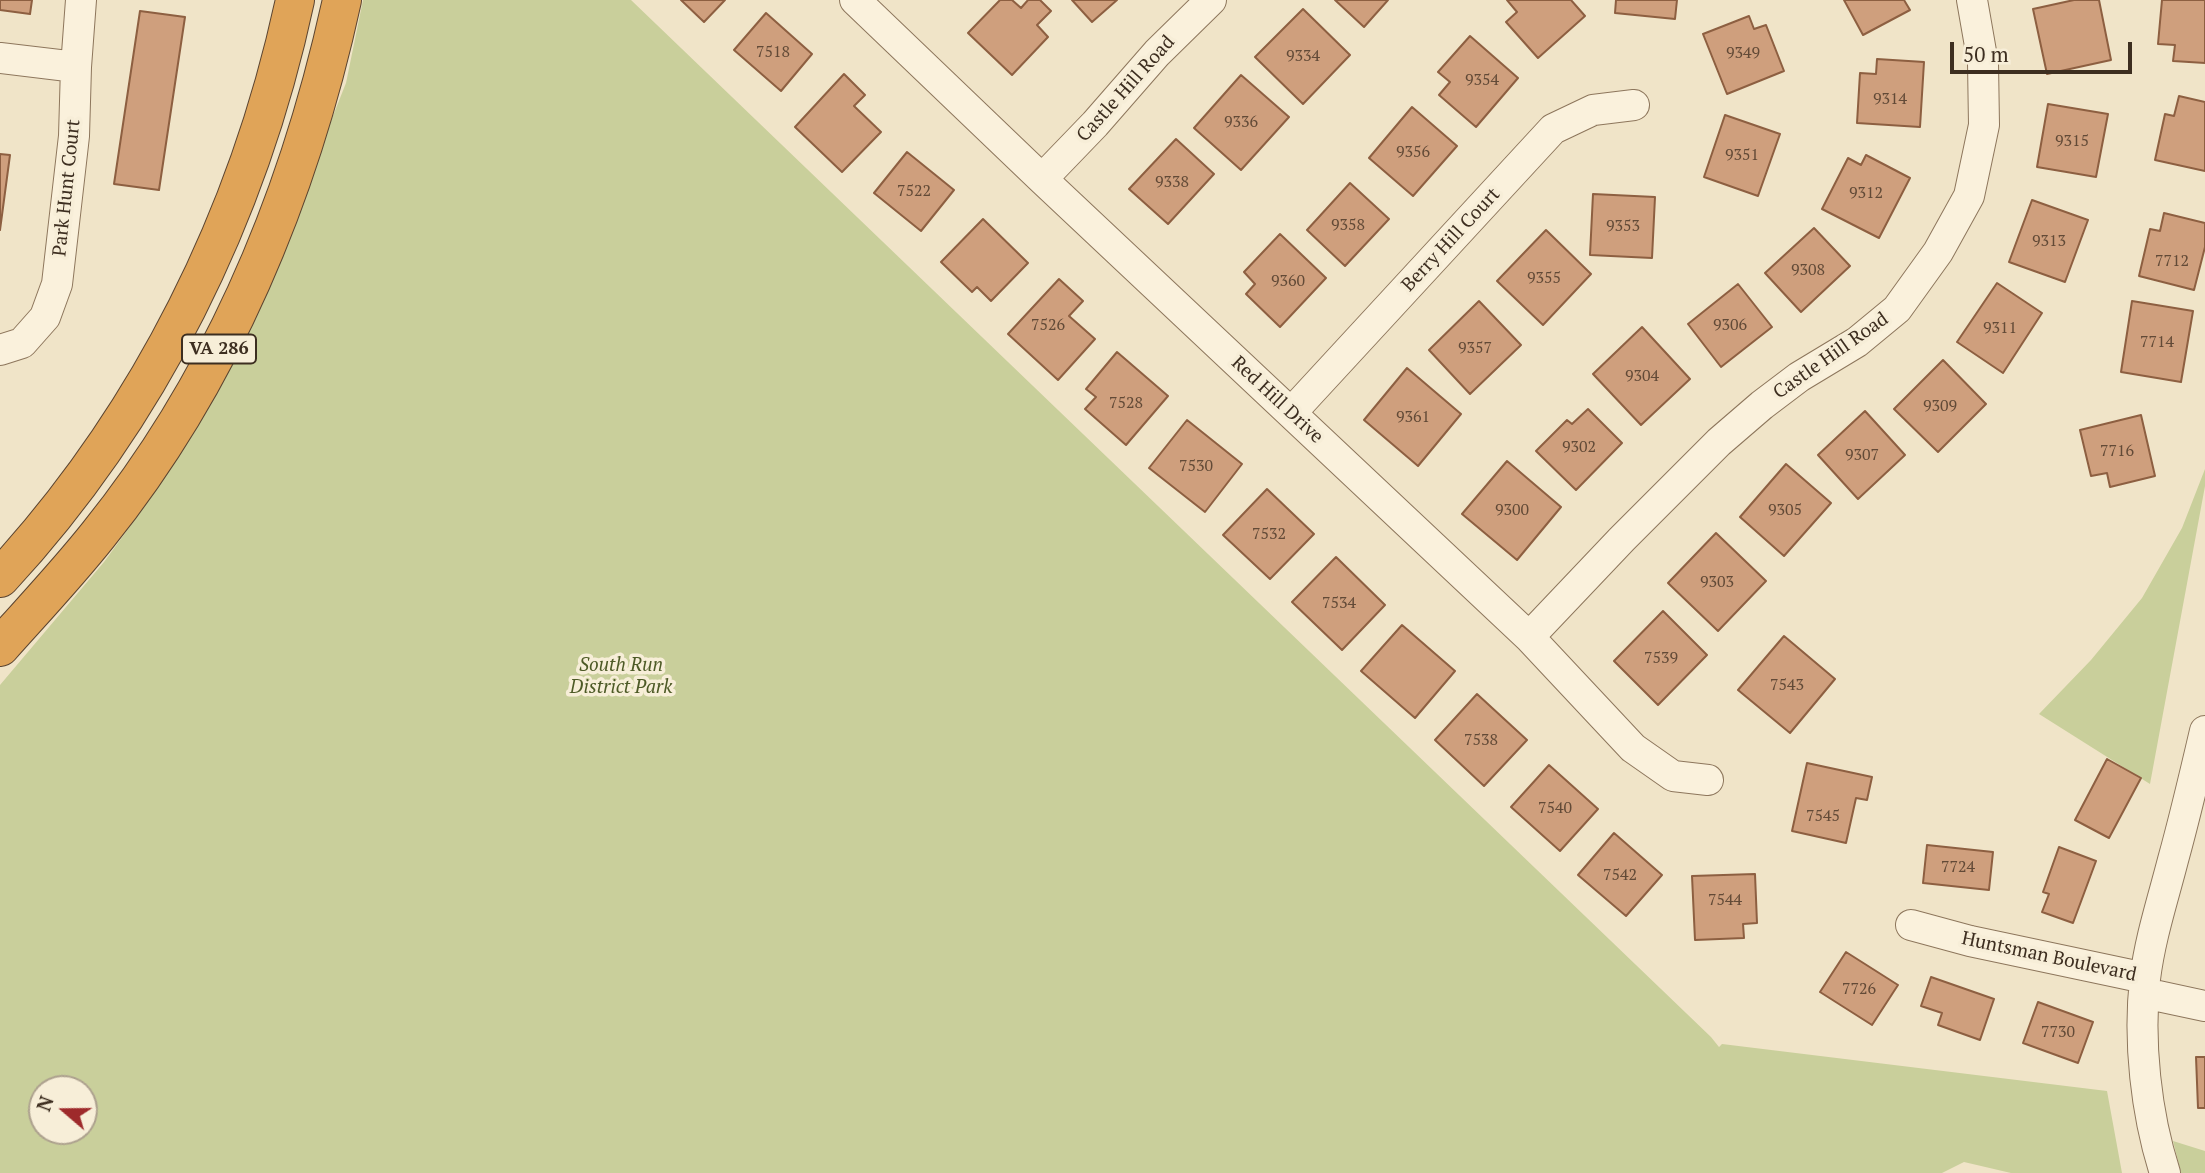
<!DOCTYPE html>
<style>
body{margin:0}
#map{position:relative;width:2205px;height:1173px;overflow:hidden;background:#f0e4c8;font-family:"PT Serif",serif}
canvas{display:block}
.north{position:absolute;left:28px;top:1075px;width:70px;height:70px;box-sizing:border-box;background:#f7eed8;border:2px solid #ada18e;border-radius:50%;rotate:290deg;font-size:19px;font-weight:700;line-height:28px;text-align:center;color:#3d2e20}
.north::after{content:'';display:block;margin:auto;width:24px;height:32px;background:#9e2a2b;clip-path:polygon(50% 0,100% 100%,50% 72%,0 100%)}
.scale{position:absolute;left:1950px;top:42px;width:182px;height:32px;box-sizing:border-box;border:4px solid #3d2e20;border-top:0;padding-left:9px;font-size:21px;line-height:24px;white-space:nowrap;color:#3d2e20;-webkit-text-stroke:5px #f7eed8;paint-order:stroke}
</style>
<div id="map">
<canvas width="2205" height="1173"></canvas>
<div class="north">N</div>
<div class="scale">50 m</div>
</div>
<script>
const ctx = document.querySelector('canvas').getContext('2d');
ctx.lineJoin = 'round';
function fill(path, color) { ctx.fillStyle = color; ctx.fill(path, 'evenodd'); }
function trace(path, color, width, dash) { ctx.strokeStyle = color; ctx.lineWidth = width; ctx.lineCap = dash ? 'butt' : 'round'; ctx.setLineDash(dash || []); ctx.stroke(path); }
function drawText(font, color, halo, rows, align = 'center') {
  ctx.font = font + ' "PT Serif",serif'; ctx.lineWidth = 7; ctx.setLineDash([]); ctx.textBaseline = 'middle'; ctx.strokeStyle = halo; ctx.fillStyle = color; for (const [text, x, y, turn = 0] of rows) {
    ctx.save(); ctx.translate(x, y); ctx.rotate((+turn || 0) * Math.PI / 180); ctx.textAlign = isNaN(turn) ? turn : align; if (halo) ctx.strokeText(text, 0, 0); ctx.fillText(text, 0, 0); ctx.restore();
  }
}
const green = new Path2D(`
 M363,0H631L1711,1037L1719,1047L1722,1044L2107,1091L2122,1173H2011L1964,1162L1942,1173H0V685L104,562L142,510L183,446L268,280L346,83ZM42,1089H84V1131H42Z
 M2205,469V486L2150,784L2039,714L2091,660L2142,598L2182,528Z
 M2173,1141L2205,1151V1173H2181Z`);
const building = new Path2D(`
 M0,0H32L30,14L0,10Z
 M681,0H725L704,22Z
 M1000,0H1012L1021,8L1028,0H1040L1051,11L1037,25L1048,37L1012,75L968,33Z
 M1072,0H1117L1092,22Z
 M1335,0H1388L1364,27Z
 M1571,0L1585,16L1538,58L1506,22L1517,12L1507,0Z
 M1616,0H1677L1675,19L1615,13Z
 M1844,0H1904L1910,10L1863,35Z
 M2074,0H2099L2111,60L2047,74L2033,9Z
 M2162,0H2205V63L2173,61L2175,45L2158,44Z
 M1303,9L1350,55L1303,104L1255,57Z
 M140,11L185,17L159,190L114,184Z
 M766,13L812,54L781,91L734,50Z
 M1749,16L1754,29L1766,25L1784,71L1727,94L1703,34Z
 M1470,36L1518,78L1476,127L1439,95L1450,82L1438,72Z
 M1877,59L1924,62L1920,127L1857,123L1860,73L1876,74Z
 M844,74L865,95L854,106L881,132L842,172L795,127Z
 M1241,75L1289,117L1241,170L1194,128Z
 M2179,96L2205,102V171L2155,160L2165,114L2174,116Z
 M2048,104L2108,114L2096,177L2037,167Z
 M1412,107L1457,146L1413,196L1369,158Z
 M1725,115L1780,134L1758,196L1704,177Z
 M1176,139L1214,174L1168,224L1129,189Z
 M907,152L954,190L921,231L874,193Z
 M0,154L10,155L0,230Z
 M1866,155L1910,178L1879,238L1822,209L1848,158L1861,165Z
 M1350,183L1389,219L1345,266L1307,230Z
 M1593,194L1655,197L1652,258L1590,255Z
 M2032,200L2088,220L2065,282L2009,262Z
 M2164,213L2205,223V247L2194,290L2139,276L2150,229L2160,231Z
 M983,219L1028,263L991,301L977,287L972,292L941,262Z
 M1814,228L1850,266L1801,312L1765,273Z
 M1546,230L1591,274L1543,325L1497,281Z
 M1280,234L1326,278L1280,327L1246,294L1255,284L1244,272Z
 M1059,279L1083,301L1069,316L1095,339L1058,380L1008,334Z
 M1997,283L2042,313L2003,373L1957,342Z
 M1738,284L1772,327L1721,367L1688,324Z
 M1479,301L1521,345L1470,394L1429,350Z
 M2132,301L2193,311L2181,382L2121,372Z
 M1642,327L1690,379L1641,425L1593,374Z
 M1117,352L1168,396L1126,445L1085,409L1096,397L1086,389Z
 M1943,360L1986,404L1938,452L1894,409Z
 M1407,368L1461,414L1418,466L1364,420Z
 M1588,409L1622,443L1576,490L1536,451L1567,420L1572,424Z
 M1865,411L1905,455L1858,499L1818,455Z
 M2141,415L2155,476L2110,487L2107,473L2091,476L2080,430Z
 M1187,420L1242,464L1205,512L1149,468Z
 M1507,461L1561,507L1517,560L1462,514Z
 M1786,464L1831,503L1784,556L1740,517Z
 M1267,489L1314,534L1270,579L1223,535Z
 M1716,533L1766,581L1718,631L1668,583Z
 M1336,557L1385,605L1342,650L1292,602Z
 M1663,611L1707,655L1658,705L1614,661Z
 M1402,625L1455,671L1415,718L1361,671Z
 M1784,636L1835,679L1790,733L1738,690Z
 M1477,694L1527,740L1484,786L1435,740Z
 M2107,759L2141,778L2109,838L2075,820Z
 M1807,763L1872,777L1867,800L1856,798L1846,843L1792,831Z
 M1549,765L1598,809L1560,851L1511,807Z
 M1614,833L1662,875L1626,916L1578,875Z
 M1927,845L1993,852L1989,890L1923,883Z
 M2059,847L2096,861L2073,923L2042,912L2049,894L2043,892Z
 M1755,874L1757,923L1743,924L1744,938L1695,940L1692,876Z
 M1846,952L1898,985L1872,1025L1820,992Z
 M1931,977L1994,999L1980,1040L1938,1025L1942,1013L1921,1006Z
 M2038,1002L2093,1022L2078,1063L2023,1043Z
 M2196,1057H2205V1108H2198Z`);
const minor = new Path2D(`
 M855,0L1042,179L1529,637L1633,748L1673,776L1708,780
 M0,58L76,67
 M1042,179L1095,124L1157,53L1211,0
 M0,350L22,343L45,317L57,284L74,136L76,67L81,0
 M1291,413L1553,129L1593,110L1634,105
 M1529,637L1622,539L1719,442L1762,405L1799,377L1857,342L1897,309L1938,252L1969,196L1984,125L1983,63L1972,0
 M1911,925L1970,941L2145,978
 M2144,993L2205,1006
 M2165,1173C2146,1114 2138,1041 2145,979C2150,938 2163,899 2173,860C2185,817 2195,774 2205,731`);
const highway = new Path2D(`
 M0,578C150,416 249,215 295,0
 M0,647C33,610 67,574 98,535C223,380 300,193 342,0`);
const numberNames = [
 ["7518",773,52],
 ["9349",1743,53],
 ["9334",1303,56],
 ["9354",1482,80],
 ["9314",1890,99],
 ["9336",1241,122],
 ["9315",2072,141],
 ["9356",1413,152],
 ["9351",1742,155],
 ["9338",1172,182],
 ["7522",914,191],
 ["9312",1866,193],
 ["9358",1348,225],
 ["9353",1623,226],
 ["9313",2049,241],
 ["7712",2172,261],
 ["9308",1808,270],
 ["9355",1544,278],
 ["9360",1288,281],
 ["7526",1048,325],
 ["9306",1730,325],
 ["9311",2000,328],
 ["7714",2157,342],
 ["9357",1475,348],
 ["9304",1642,376],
 ["7528",1126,403],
 ["9309",1940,406],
 ["9361",1413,417],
 ["9302",1579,447],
 ["7716",2117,451],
 ["9307",1862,455],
 ["7530",1196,466],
 ["9300",1512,510],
 ["9305",1785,510],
 ["7532",1269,534],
 ["9303",1717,582],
 ["7534",1339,603],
 ["7539",1661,658],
 ["7543",1787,685],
 ["7538",1481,740],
 ["7540",1555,808],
 ["7545",1823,816],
 ["7724",1958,867],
 ["7542",1620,875],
 ["7544",1725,900],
 ["7726",1859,989],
 ["7730",2058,1032]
];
const shields = [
 [219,349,74]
];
const shieldNames = [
 ["VA 286",219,349]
];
const streetNames = [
 ["Castle Hill Road",1126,89,-48],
 ["Park Hunt Court",67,188,-84],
 ["Berry Hill Court",1451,240,-47],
 ["Castle Hill Road",1831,356,-35],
 ["Red Hill Drive",1277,400,43],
 ["Huntsman Boulevard",2049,957,12]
];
const parkNames = [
 ["South Run",621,666],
 ["District Park",621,688]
];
fill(green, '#c9cf9b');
fill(building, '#cf9f7d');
trace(building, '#8d5f41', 2);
trace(minor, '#8d765c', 32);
trace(highway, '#5b4430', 40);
trace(minor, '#faf1dc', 30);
trace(highway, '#e0a458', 38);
drawText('16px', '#624a37', null, numberNames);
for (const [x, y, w] of shields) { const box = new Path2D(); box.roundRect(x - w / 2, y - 14.5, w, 29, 5); ctx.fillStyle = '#f7eed8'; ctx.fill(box); trace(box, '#3d2e20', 2); }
drawText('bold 18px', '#3d2e20', null, shieldNames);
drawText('19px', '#3d2e20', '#f7eed8', streetNames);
drawText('italic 19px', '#4d5a26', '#f7eed8', parkNames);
</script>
